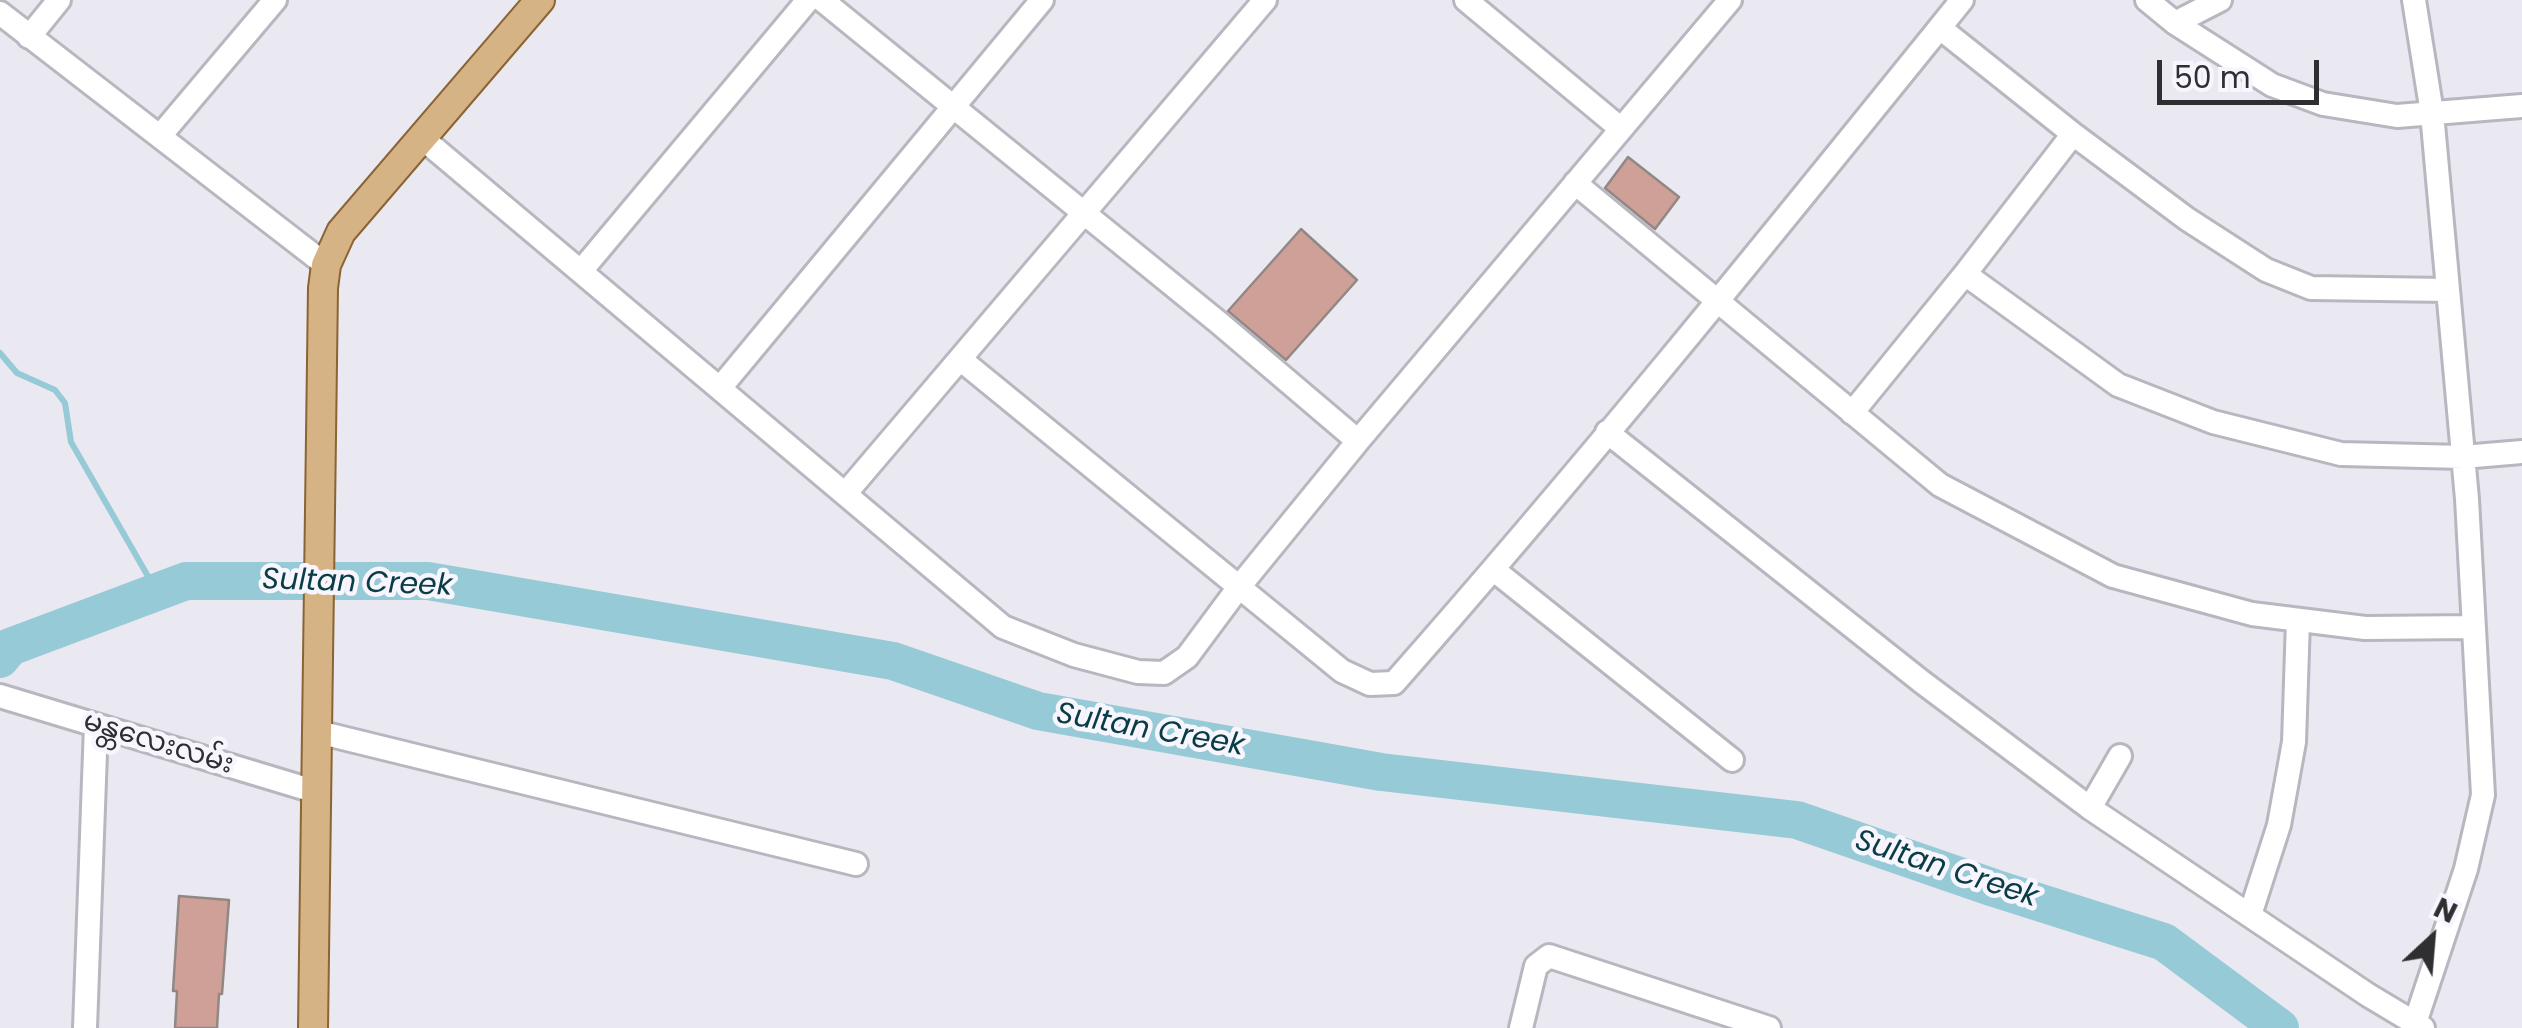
<!DOCTYPE html>
<meta charset="utf-8">
<style>
body{margin:0}
#map{position:relative;width:2522px;height:1028px;overflow:hidden;background:#eae8f0;font-family:Poppins,sans-serif}
canvas{display:block}
.north{position:absolute;left:2382px;top:888px;width:100px;height:100px;-webkit-text-stroke:8px #f7f5fd;paint-order:stroke;rotate:26deg;font-size:28px;font-weight:700;line-height:40px;text-align:center;color:#2f2f32}
.north::after{content:'';display:block;margin:auto;width:35px;height:45px;background:#2f2f32;clip-path:polygon(50% 0,100% 100%,50% 72%,0 100%)}
.scale{position:absolute;left:2157px;top:60px;width:162px;height:45px;box-sizing:border-box;border:5px solid #2f2f32;border-top:0;padding-left:12px;font-size:30px;line-height:35px;white-space:nowrap;color:#2f2f32;-webkit-text-stroke:8px #f7f5fd;paint-order:stroke}
</style>
<div id="map">
<canvas width="2522" height="1028"></canvas>
<div class="north">N</div>
<div class="scale">50 m</div>
</div>
<script>
const ctx = document.querySelector('canvas').getContext('2d');
ctx.lineJoin = 'round';
function trace(path, color, width, dash) { ctx.strokeStyle = color; ctx.lineWidth = width; ctx.lineCap = dash ? 'butt' : 'round'; ctx.setLineDash(dash || []); ctx.stroke(path); }
function fill(path, color) { ctx.fillStyle = color; ctx.fill(path, 'evenodd'); }
function drawText(font, color, halo, rows, align = 'center') {
  ctx.font = font + ' Poppins,"Noto Sans Myanmar",sans-serif'; ctx.lineWidth = 9; ctx.setLineDash([]); ctx.textBaseline = 'middle'; ctx.strokeStyle = halo; ctx.fillStyle = color; for (const [text, x, y, turn = 0] of rows) {
    ctx.save(); ctx.translate(x, y); ctx.rotate((+turn || 0) * Math.PI / 180); ctx.textAlign = isNaN(turn) ? turn : align; if (halo) ctx.strokeText(text, 0, 0); ctx.fillText(text, 0, 0); ctx.restore();
  }
}
const stream = new Path2D(`
 M0,353L17,373L55,390L65,403L71,442L157,592`);
const river = new Path2D(`
 M0,659L10,647L186,581H428L893,661L1038,711L1381,772L1797,820L1994,888L2164,942L2280,1028`);
const building = new Path2D(`
 M1628,157L1679,197L1655,229L1605,188Z
 M1301,229L1357,280L1286,360L1228,311Z
 M179,896L229,900L222,994H219L217,1028H175L177,991H173Z`);
const minor = new Path2D(`
 M822,0L1218,322L1358,441
 M1466,0L1620,128
 M2147,0L2175,23L2272,85L2323,104L2397,116L2522,106
 M2414,0L2432,113L2467,499L2483,795L2466,869L2415,1023
 M0,13L326,265
 M2175,23L2220,0
 M1940,28L2073,134L2187,219L2266,270L2311,288L2448,290
 M29,37L59,0
 M160,136L275,0
 M422,138L1003,627L1074,655L1138,672L1164,673L1187,657L1239,587L1358,441L1730,0
 M1575,183L1940,485L2113,576L2252,614L2365,628L2474,627
 M581,271L808,0
 M1965,274L2118,385L2213,422L2341,454L2463,457L2522,452
 M960,359L1342,671L1370,684L1394,683C1590,461 1776,230 1962,0
 M720,388L1042,0
 M1852,413L1965,274L2073,134
 M1607,432L1922,682L2090,808L2368,995L2423,1028
 M845,494L1265,0
 M1494,570L1732,760
 M0,696L317,792
 M318,732L856,864
 M2090,808L2120,756
 M2250,915L2279,825L2294,742L2298,620
 M85,1028L96,725
 M1521,1028L1536,966L1549,956L1769,1028`);
const major = new Path2D(`
 M313,1028L323,288L326,265L341,232L540,0`);
const streetNames = [
 ["မန္တလေးလမ်း",158,744,17]
];
const waterNames = [
 ["Sultan Creek",357,584,2],
 ["Sultan Creek",1150,731,10],
 ["Sultan Creek",1946,870,18]
];
trace(stream, '#96cad6', 6);
trace(river, '#96cad6', 38);
fill(building, '#cea097');
trace(building, '#918886', 2.5);
trace(minor, '#b8b6be', 28);
trace(major, '#8a6433', 32);
trace(minor, '#fff', 22);
trace(major, '#d6b385', 28);
drawText('28px', '#2f2f32', '#f7f5fd', streetNames);
drawText('italic 30px', '#0a3c45', '#f7f5fd', waterNames);
</script>
